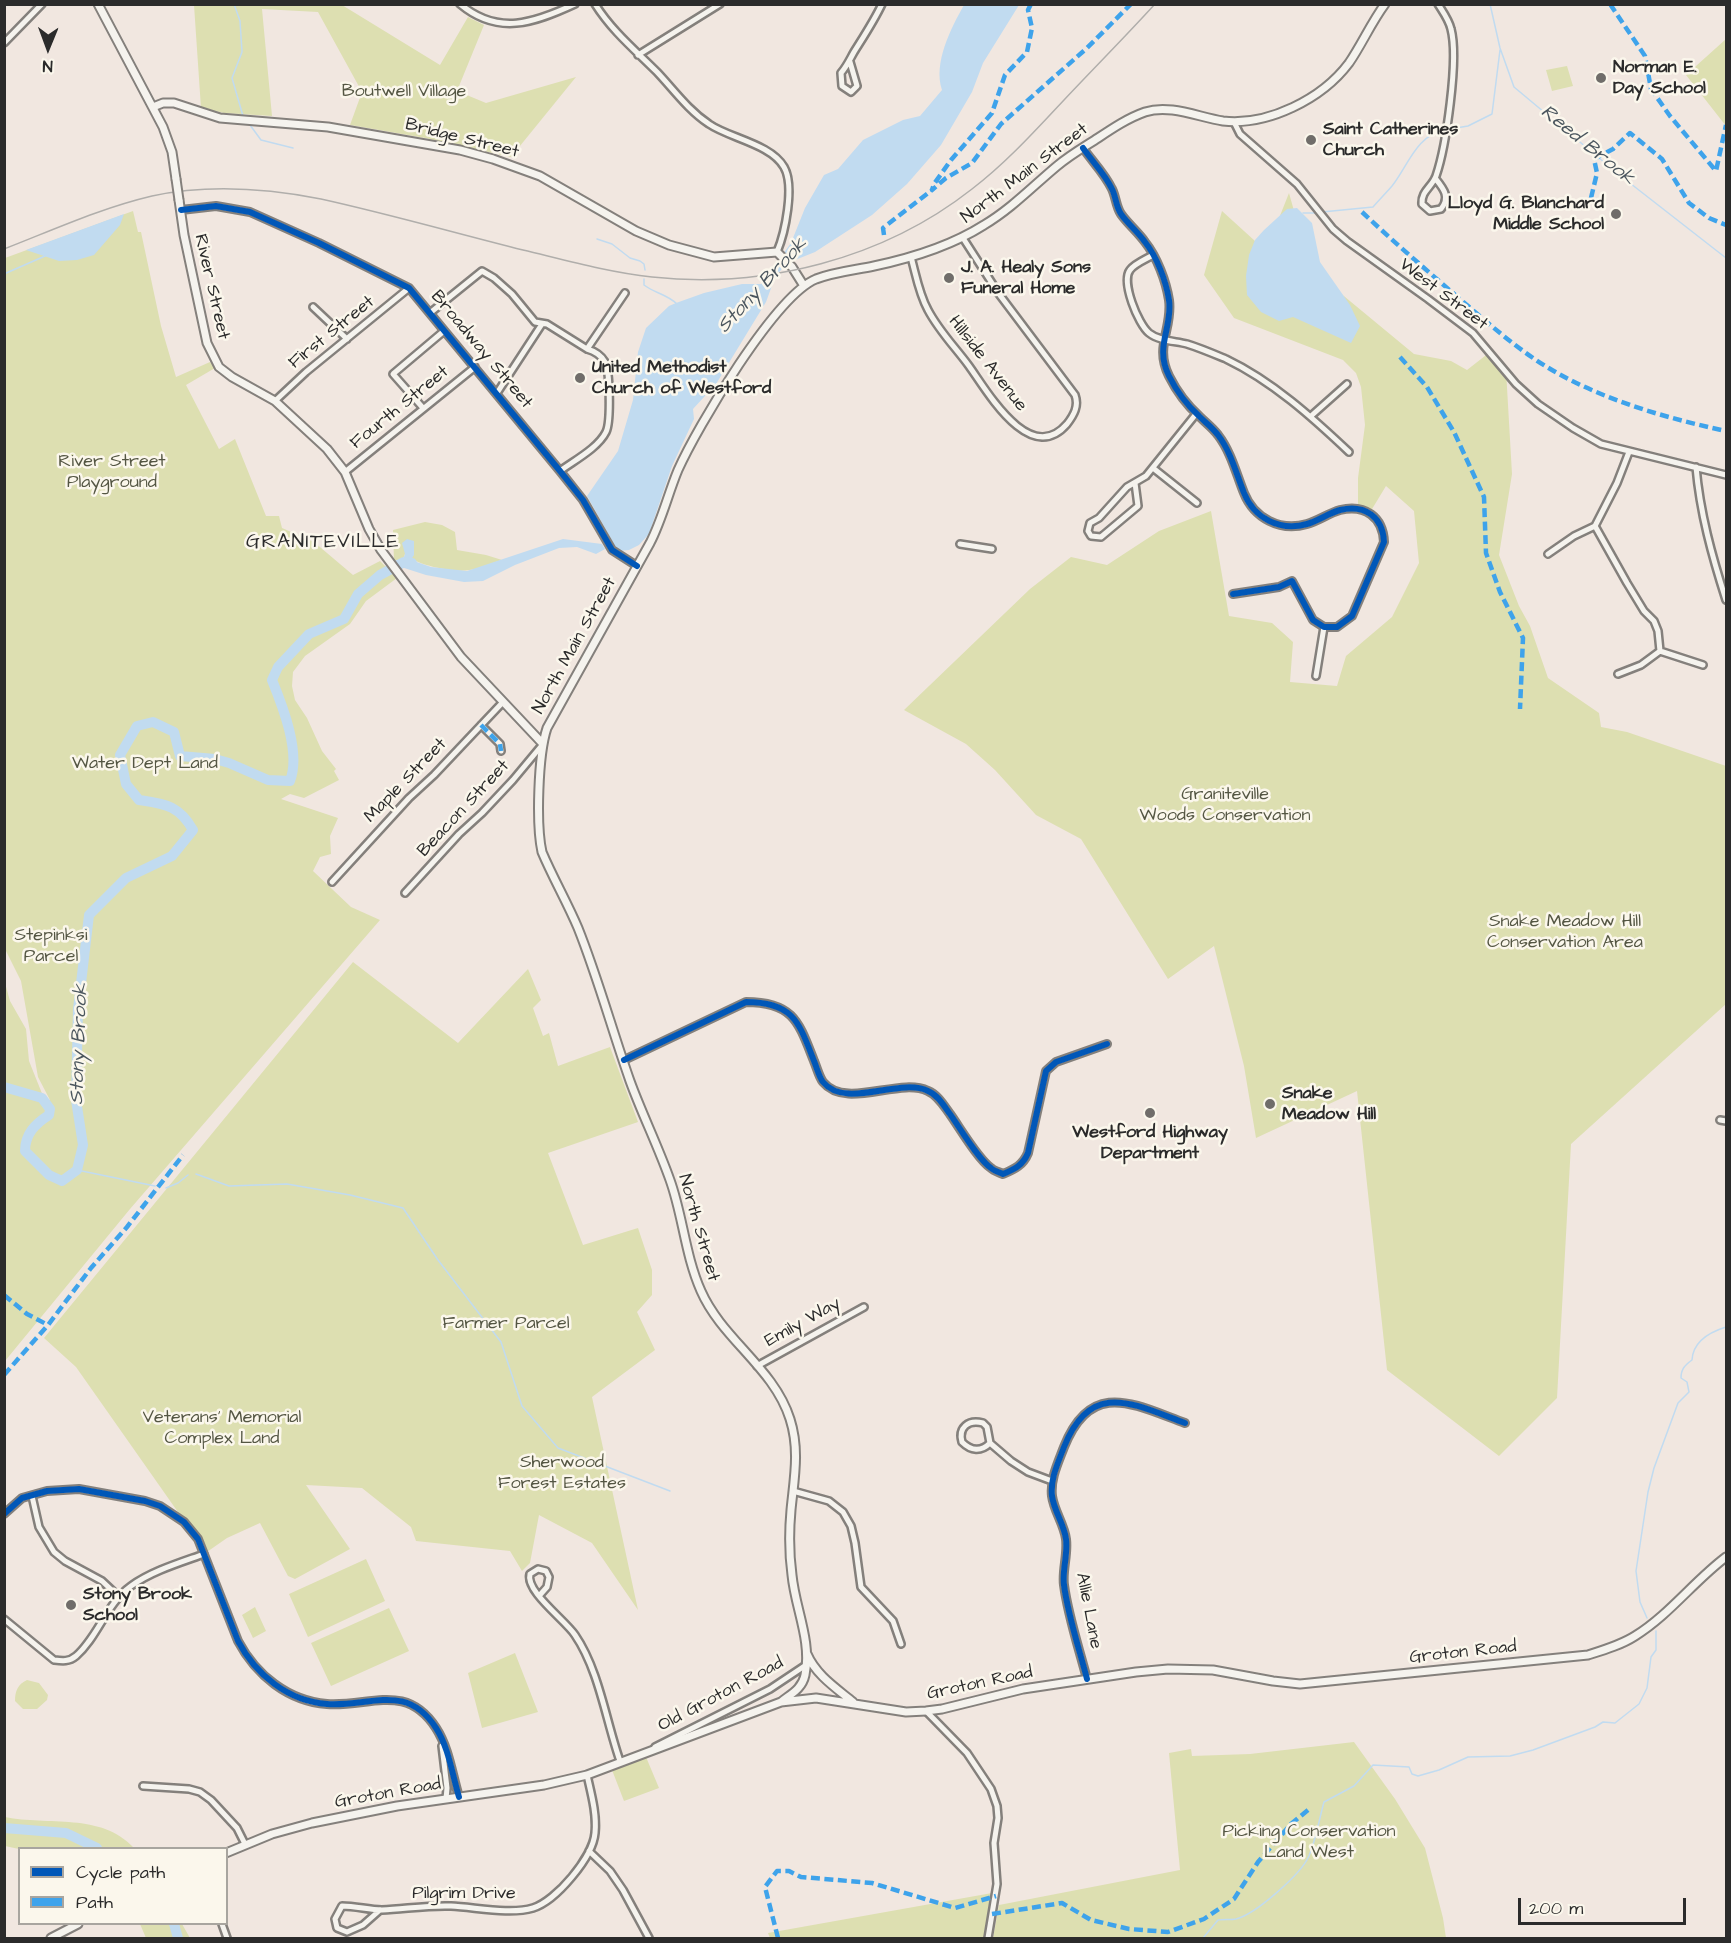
<!DOCTYPE html>
<style>
body{margin:0}
#map{position:relative;width:1731px;height:1943px;overflow:hidden;background:#f1e7e0;font-family:"Architects Daughter",sans-serif}
canvas{display:block}
.frame{position:absolute;inset:0;border:6px solid #2b2b2b;pointer-events:none}
.legend{position:absolute;left:18px;top:1847px;width:210px;height:78px;box-sizing:border-box;background:#fbf7ec;border:2px solid #a8a59f;margin:0;padding:8px 10px;list-style:none;font-size:18px;color:#2b2b2b}
.legend li{display:flex;align-items:center;gap:12px;height:30px}
.legend b{width:30px;border:2px solid #a8a59f}
.north{position:absolute;left:18px;top:18px;width:60px;height:60px;-webkit-text-stroke:4px #fbf7ec;paint-order:stroke;rotate:181deg;font-size:16px;font-weight:700;line-height:24px;text-align:center;color:#2b2b2b}
.north::after{content:'';display:block;margin:auto;width:21px;height:27px;background:#2b2b2b;clip-path:polygon(50% 0,100% 100%,50% 72%,0 100%)}
.scale{position:absolute;left:1518px;top:1898px;width:168px;height:27px;box-sizing:border-box;border:3px solid #2b2b2b;border-top:0;padding-left:8px;font-size:18px;line-height:21px;white-space:nowrap;color:#2b2b2b;-webkit-text-stroke:4px #fbf7ec;paint-order:stroke}
</style>
<div id="map">
<canvas width="1731" height="1943"></canvas>
<div class="frame"></div>
<ul class="legend">
<li><b style="height:8px;background:#0057b8"></b>Cycle path</li>
<li><b style="height:8px;background:#3ea3eb"></b>Path</li>
</ul>
<div class="north">N</div>
<div class="scale">200 m</div>
</div>
<script>
const ctx = document.querySelector('canvas').getContext('2d');
ctx.lineJoin = 'round';
function fill(path, color) { ctx.fillStyle = color; ctx.fill(path, 'evenodd'); }
function trace(path, color, width, dash) { ctx.strokeStyle = color; ctx.lineWidth = width; ctx.lineCap = dash ? 'butt' : 'round'; ctx.setLineDash(dash || []); ctx.stroke(path); }
function drawText(font, color, halo, rows, align = 'center') {
  ctx.font = font + ' "Architects Daughter",sans-serif'; ctx.lineWidth = 5; ctx.setLineDash([]); ctx.textBaseline = 'middle'; ctx.strokeStyle = halo; ctx.fillStyle = color; for (const [text, x, y, turn = 0] of rows) {
    ctx.save(); ctx.translate(x, y); ctx.rotate((+turn || 0) * Math.PI / 180); ctx.textAlign = isNaN(turn) ? turn : align; if (halo) ctx.strokeText(text, 0, 0); ctx.fillText(text, 0, 0); ctx.restore();
  }
}
const green = new Path2D(`
 M194,5H342L440,65L468,17L484,25L457,91L486,103L576,77L511,157L425,138L350,125L362,92L318,12L262,9L272,116L224,113L201,108Z
 M1726,39V126L1686,75Z
 M1567,66L1573,86L1552,91L1546,70Z
 M1289,193L1310,268L1414,354L1451,361L1467,370L1490,352L1506,370L1512,474L1499,555L1519,606L1530,626L1548,678L1599,713L1601,727L1627,732L1726,766V1004L1571,1144L1557,1398L1499,1456L1387,1370L1357,1091L1256,1138L1244,1066L1214,946L1168,979L1081,839L1036,815L995,770L966,744L904,710L1030,589L1071,557L1107,565L1159,531L1211,511L1229,616L1272,623L1293,642L1290,682L1337,686L1346,656L1392,617L1419,563L1414,511L1386,486L1369,514L1358,510V478L1365,425L1361,387L1356,373L1343,360L1234,318L1204,275L1222,211L1266,251Z
 M133,211L138,232H141L161,326L176,377L210,362L215,368L186,385L219,449L235,439L266,516H279L282,528L314,542L353,575L380,561L397,578L366,601L350,624L305,656L293,672L292,686L295,700L307,718L322,751L336,769L334,771L339,780L304,798L290,794L281,799L338,818L330,836L331,854L320,857L313,871L351,907L380,920L130,1209L5,1361V983L10,1001L26,1029L29,1061L43,1096L50,1100L38,1077L21,981L5,949V258Z
 M425,522L442,525L455,532L457,550L486,555L502,560C491,563 480,569 469,570C454,573 415,565 405,554L403,559L394,561L393,530Z
 M353,962L458,1043L528,969L541,1000L533,1008L543,1036L549,1033L558,1066L610,1047L638,1122L548,1153L583,1245L638,1228L652,1270V1295L637,1312L655,1350L592,1397L638,1610L592,1543L539,1515L530,1563L522,1571L510,1551L416,1541L411,1527L362,1488L306,1485L350,1549L295,1579L288,1576L260,1523L227,1538L204,1554L199,1542L76,1367L44,1338Z
 M366,1559L385,1601L308,1637L289,1594Z
 M255,1607L266,1631L253,1638L242,1615Z
 M389,1608L409,1651L331,1686L311,1643Z
 M515,1653L538,1712L482,1728L468,1673Z
 M27,1680L39,1683L48,1695L47,1700L37,1709H23L15,1701C15,1691 18,1684 27,1680Z
 M1354,1742L1395,1799L1425,1848L1443,1918L1446,1938H993L999,1905L1180,1870L1169,1753L1191,1749L1192,1756L1250,1754Z
 M646,1757L659,1788L624,1801L612,1770Z
 M5,1817C48,1826 101,1812 134,1848L19,1849L5,1846Z
 M992,1893L984,1938H770L768,1933Z
 M140,1924H182L190,1938H146Z`);
const water = new Path2D(`
 M964,5H1019L983,63L972,92L941,145L907,184L872,215L815,252L785,264L774,280L766,302L716,384L693,409L694,419L672,466L649,534L639,545L629,550L618,551L587,496L618,451L633,400L638,352L646,328L669,306L676,303L704,293L742,284H761L791,243L805,208L824,175L838,169L863,140L903,120L920,116L942,90C933,63 951,28 964,5Z
 M1297,208L1312,223L1320,262L1350,305L1360,326L1351,343L1293,317L1279,321L1261,312L1247,295L1246,276L1249,255L1255,240L1264,230L1287,209Z
 M124,214L120,225L94,255L77,260L59,261L26,250Z
 M407,539L414,541V555L411,560L431,567L467,571L563,539L602,544L605,549L596,554L577,547L559,548L515,565L483,581L464,582L426,575L401,567L394,561L403,559L405,554L402,543Z`);
const stream = new Path2D(`
 M234,4L240,21L242,52L232,78L243,116
 M1490,4L1500,48L1514,87L1617,173L1726,258
 M250,125L261,140L293,148
 M1450,129L1468,126L1492,114L1500,50
 M1322,212L1373,207C1379,200 1386,193 1392,186C1408,166 1416,135 1445,130
 M1303,213H1317
 M597,239L612,244L630,258L640,261L644,264L645,270
 M4,274L45,256
 M644,279V285C654,293 667,294 677,304
 M77,1170L155,1186
 M196,1174L229,1186L287,1184L350,1195L403,1208L438,1260L501,1342L522,1406L558,1448L670,1491
 M166,1188L178,1183L188,1175
 M1647,1618L1640,1602L1636,1571L1648,1492L1654,1468L1678,1403L1689,1392L1687,1382L1681,1378C1681,1369 1685,1365 1692,1360C1693,1341 1710,1332 1726,1327
 M1203,1938L1218,1920C1223,1919 1231,1920 1236,1919C1256,1914 1301,1874 1309,1856C1316,1839 1319,1820 1324,1802L1354,1786L1373,1765L1409,1767L1412,1774L1418,1776L1439,1770L1468,1757L1510,1756L1533,1750L1595,1727L1603,1722L1615,1723L1639,1704L1647,1688L1651,1657L1656,1650V1631`);
const river = new Path2D(`
 M4,1087L42,1098L50,1109L49,1115C35,1124 25,1134 25,1151L49,1175L62,1181L77,1170L83,1145L76,1100L78,1009L89,915L126,878L172,856L193,830C179,805 165,804 139,800L126,784L120,755L137,726L153,722L174,732L180,756L215,759L229,763L268,780L290,781C301,753 283,707 272,680L278,667L309,634L344,619L358,594L380,575L404,562L412,563
 M4,1828L66,1833L97,1848
 M174,1924L178,1938`);
const street = new Path2D(`
 M460,4C498,36 534,23 575,4
 M595,4C612,31 635,50 657,72C674,90 688,110 709,124C729,138 771,144 784,167C795,186 785,233 777,252
 M4,43L42,4
 M638,55L720,4
 M850,62L857,86L851,92L842,86L841,73C847,66 850,59 854,52C864,36 874,21 882,4
 M1234,122L1240,134L1297,184L1333,229L1347,241L1428,299L1473,333L1516,384L1538,404L1573,428L1601,444L1726,475
 M1083,148C1092,161 1105,174 1112,189C1116,197 1116,207 1121,214C1128,224 1138,232 1145,242C1157,257 1166,281 1169,300C1173,328 1154,346 1169,376C1176,390 1187,405 1199,416C1205,422 1213,428 1218,435C1231,452 1236,473 1244,493C1254,518 1280,532 1307,524C1318,521 1329,513 1340,510C1365,504 1383,517 1384,542L1352,616L1337,627H1324L1313,620L1292,581L1279,587L1233,594
 M1435,178C1443,188 1451,197 1441,209L1430,211L1422,204C1421,191 1432,187 1436,176C1446,147 1459,59 1451,29C1449,20 1443,12 1438,4
 M181,210L216,206L250,212L319,243L409,288L560,471L583,500L612,550L637,566
 M1153,255C1146,259 1134,264 1130,270C1121,282 1138,324 1149,333C1159,341 1175,341 1187,344C1200,348 1214,354 1226,359C1272,381 1312,417 1349,452
 M911,257C916,275 919,294 928,310C939,331 955,347 969,366C987,391 1030,467 1067,424C1074,415 1079,406 1075,395L999,294L963,238
 M313,307L347,339
 M430,313L482,271L494,278L512,294L535,322L547,324L587,349C594,351 601,355 605,362C610,371 611,422 606,432C598,448 575,460 560,471
 M587,349L625,293
 M497,393L542,324
 M275,401L306,372L409,288
 M423,408L393,374L444,331
 M1311,416L1347,384
 M1629,452L1617,483L1595,526L1627,583L1644,611L1654,621L1658,631L1660,651
 M1696,467C1700,513 1712,556 1726,600
 M1153,468L1197,503
 M345,472L475,367
 M1135,483L1138,506L1101,537L1091,536L1088,531L1090,523L1099,518L1127,487L1146,476L1196,414
 M960,544L992,549
 M1548,554L1574,536L1595,526
 M1660,651L1703,665
 M1618,674L1641,665L1660,651
 M1316,676L1324,627
 M481,725L500,744L501,751
 M332,882L409,798L434,775L503,702
 M405,893L459,834L482,813L513,780L543,744
 M624,1060L746,1002C794,1002 799,1023 814,1061C817,1068 819,1077 823,1082C846,1110 899,1077 928,1091C938,1095 944,1106 950,1114C960,1128 978,1159 991,1168C994,1171 999,1172 1003,1174C1015,1169 1023,1165 1028,1153L1046,1071L1056,1062L1107,1044
 M1720,1120L1726,1121
 M757,1366L864,1307
 M990,1443C981,1452 971,1451 962,1442C958,1428 968,1419 983,1423L987,1427L990,1443L1011,1461L1028,1472L1052,1481
 M793,1491L829,1501L843,1512L851,1526L855,1543L861,1587L893,1621L901,1644
 M32,1496L39,1527L54,1552L65,1561L102,1581L119,1597
 M4,1514L22,1498L47,1491L79,1489L145,1501L160,1506L184,1522L198,1539L238,1641C256,1675 288,1701 327,1704C370,1707 406,1682 436,1728C449,1748 452,1774 459,1797
 M539,1596L547,1587L549,1577L546,1571L538,1569L530,1574C525,1591 565,1620 575,1635C599,1670 606,1721 620,1761
 M4,1619L54,1660C62,1661 69,1662 76,1656C98,1637 106,1604 131,1586C152,1571 179,1563 204,1554
 M1087,1679C1079,1648 1068,1616 1064,1585C1062,1570 1068,1555 1066,1539C1064,1524 1054,1511 1052,1496C1050,1479 1058,1463 1064,1447C1091,1379 1133,1404 1185,1423
 M926,1711L967,1753L991,1789L997,1806L998,1818L994,1843L997,1884L988,1938
 M442,1746L447,1788L446,1799
 M655,1747L770,1689L806,1665
 M143,1786L189,1789L200,1792L211,1800L237,1828L245,1844
 M589,1851L610,1871L623,1890L649,1938
 M380,1910L363,1925L347,1932L337,1928L335,1919L342,1906C356,1906 369,1910 382,1910C405,1909 428,1905 451,1906C475,1907 510,1915 533,1908C556,1901 593,1857 595,1833C597,1814 591,1793 587,1775
 M222,1924L227,1938`);
const secondary = new Path2D(`
 M98,4L163,127L172,152L176,179
 M153,107L163,103H174L220,118L328,127L460,150L493,159L540,176L636,231L669,245L714,257L777,252L792,267L804,286
 M179,200L184,235L207,343L219,367L232,377L275,401L327,449L345,472L369,529L381,550L461,657L543,744
 M807,1654C816,1675 836,1688 853,1702
 M781,1702C791,1694 802,1689 805,1675C812,1641 795,1608 792,1575C789,1553 789,1532 791,1510C794,1479 800,1450 790,1419C774,1368 722,1339 701,1291C685,1255 683,1216 670,1180C658,1146 642,1114 630,1081C612,1030 598,978 578,928C567,902 553,878 542,852C536,825 538,755 547,728L650,543C662,520 668,494 678,470C697,427 775,296 816,279C834,272 855,270 874,266C912,258 951,246 984,225C1011,209 1033,186 1057,166C1070,155 1084,147 1098,138C1113,128 1128,118 1145,112C1170,104 1198,117 1223,121C1268,126 1322,99 1349,63C1362,44 1371,23 1385,4
 M226,1853L272,1834L312,1823L397,1806L544,1785L587,1775L781,1702L816,1698L906,1712L926,1711L942,1709L1023,1689L1136,1672L1168,1669L1213,1670L1273,1681L1300,1684L1588,1655C1604,1650 1621,1645 1635,1636C1669,1615 1694,1581 1726,1557
 M51,1938L78,1924`);
const rail = new Path2D(`
 M4,249C53,230 101,208 152,196C208,184 265,188 321,199C389,214 455,233 523,250C565,260 608,272 652,277C765,289 883,259 972,189C1006,163 1035,131 1064,100C1094,68 1125,37 1155,4`);
const secondaryBridge = new Path2D(`
 M176,179L179,200`);
const quiet = new Path2D(`
 M1031,4L1028,10L1032,28L1027,52L1005,75L992,113L951,160L934,184L932,190L946,178L972,163L1001,124L1087,48L1131,4
 M1610,4L1645,56L1651,89L1670,116L1716,171L1726,125
 M1591,198L1597,173L1594,159L1613,149L1630,133L1662,159L1689,203L1709,218L1726,225
 M1362,212C1396,244 1432,275 1468,306C1496,330 1526,356 1559,374C1610,402 1670,419 1726,431
 M884,235L883,228L932,190
 M1400,357L1427,387L1454,432L1484,497L1486,553L1500,592L1523,638L1520,709
 M481,725L500,744L501,751
 M4,1295L27,1314L48,1325
 M4,1375L48,1325L91,1268L127,1227L183,1155
 M992,1914L1062,1903L1091,1920L1129,1929L1168,1932L1204,1919L1234,1899L1258,1862L1291,1824L1308,1810
 M778,1938L765,1887L777,1871H789L801,1877L872,1883L955,1908L996,1896`);
const cycleway = new Path2D(`
 M1083,148C1092,161 1105,174 1112,189C1116,197 1116,207 1121,214C1128,224 1138,232 1145,242C1157,257 1166,281 1169,300C1173,328 1154,346 1169,376C1176,390 1187,405 1199,416C1205,422 1213,428 1218,435C1231,452 1236,473 1244,493C1254,518 1280,532 1307,524C1318,521 1329,513 1340,510C1365,504 1383,517 1384,542L1352,616L1337,627H1324L1313,620L1292,581L1279,587L1233,594
 M181,210L216,206L250,212L319,243L409,288L560,471L583,500L612,550L637,566
 M624,1060L746,1002C794,1002 799,1023 814,1061C817,1068 819,1077 823,1082C846,1110 899,1077 928,1091C938,1095 944,1106 950,1114C960,1128 978,1159 991,1168C994,1171 999,1172 1003,1174C1015,1169 1023,1165 1028,1153L1046,1071L1056,1062L1107,1044
 M4,1514L22,1498L47,1491L79,1489L145,1501L160,1506L184,1522L198,1539L238,1641C256,1675 288,1701 327,1704C370,1707 406,1682 436,1728C449,1748 452,1774 459,1797
 M1087,1679C1079,1648 1068,1616 1064,1585C1062,1570 1068,1555 1066,1539C1064,1524 1054,1511 1052,1496C1050,1479 1058,1463 1064,1447C1091,1379 1133,1404 1185,1423`);
const markers = [
 [1601,78,6,"#706d6a"],
 [1311,140,6,"#706d6a"],
 [1616,214,6,"#706d6a"],
 [949,278,6,"#706d6a"],
 [580,378,6,"#706d6a"],
 [1270,1104,6,"#706d6a"],
 [1150,1113,6,"#706d6a"],
 [71,1605,6,"#706d6a"]
];
const poiNames = [
 ["Norman E.",1613,68],
 ["Day School",1613,89],
 ["Saint Catherines",1323,130],
 ["Church",1323,151],
 ["Lloyd G. Blanchard",1604,204,"right"],
 ["Middle School",1604,225,"right"],
 ["J. A. Healy Sons",961,268],
 ["Funeral Home",961,289],
 ["United Methodist",592,368],
 ["Church of Westford",592,389],
 ["Snake",1282,1094],
 ["Meadow Hill",1282,1115],
 ["Westford Highway",1150,1133,"center"],
 ["Department",1150,1154,"center"],
 ["Stony Brook",83,1595],
 ["School",83,1616]
];
const parkNames = [
 ["Boutwell Village",404,92],
 ["River Street",112,462],
 ["Playground",112,483],
 ["Water Dept Land",145,764],
 ["Graniteville",1225,795],
 ["Woods Conservation",1225,816],
 ["Snake Meadow Hill",1565,922],
 ["Conservation Area",1565,943],
 ["Stepinksi",51,936],
 ["Parcel",51,957],
 ["Farmer Parcel",506,1324],
 ["Veterans' Memorial",222,1418],
 ["Complex Land",222,1439],
 ["Sherwood",562,1463],
 ["Forest Estates",562,1484],
 ["Picking Conservation",1309,1832],
 ["Land West",1309,1853]
];
const streetNames = [
 ["Bridge Street",462,139,14],
 ["North Main Street",1025,174,-37],
 ["River Street",211,287,77],
 ["West Street",1443,295,37],
 ["First Street",332,333,-39],
 ["Broadway Street",481,350,50],
 ["Hillside Avenue",987,364,52],
 ["Fourth Street",400,408,-39],
 ["North Main Street",575,646,-61],
 ["Maple Street",406,781,-46],
 ["Beacon Street",464,809,-47],
 ["North Street",698,1228,74],
 ["Emily Way",803,1323,-29],
 ["Allie Lane",1088,1611,79],
 ["Groton Road",1463,1653,-6],
 ["Groton Road",980,1684,-12],
 ["Old Groton Road",721,1695,-28],
 ["Groton Road",388,1794,-10],
 ["Pilgrim Drive",464,1894]
];
const waterNames = [
 ["Reed Brook",1587,146,39],
 ["Stony Brook",763,286,-47],
 ["Stony Brook",80,1044,-88]
];
const neighbourhoodNames = [
 ["GRANITEVILLE",323,543]
];
fill(green, '#dddfb1');
fill(water, '#c1dbf0');
trace(stream, '#c1dbf0', 1.5);
trace(river, '#c1dbf0', 10);
trace(street, '#84807c', 10);
trace(secondary, '#84807c', 11);
trace(street, '#f5f3ee', 5);
trace(secondary, '#f5f3ee', 7);
trace(rail, '#b0aeab', 1.5);
trace(secondaryBridge, '#84807c', 11, []);
trace(secondaryBridge, '#f5f3ee', 7);
trace(quiet, '#3ea3eb', 4.5, [9, 4.5]);
trace(cycleway, '#0057b8', 6);
for (const [x, y, r, color] of markers) { const dot = new Path2D(); dot.arc(x, y, r, 0, 2 * Math.PI); ctx.fillStyle = color; ctx.fill(dot); trace(dot, '#fbf7ec', 2); }
drawText('bold 18px', '#2b2b2b', '#fbf7ec', poiNames, 'left');
drawText('18px', '#545643', '#fbf7ec', parkNames);
drawText('18px', '#2b2b2b', '#fbf7ec', streetNames);
drawText('italic 20px', '#4b565e', '#fbf7ec', waterNames);
ctx.letterSpacing = '1.5px';
drawText('20px', '#2b2b2b', '#fbf7ec', neighbourhoodNames);
ctx.letterSpacing = '0px';
</script>
